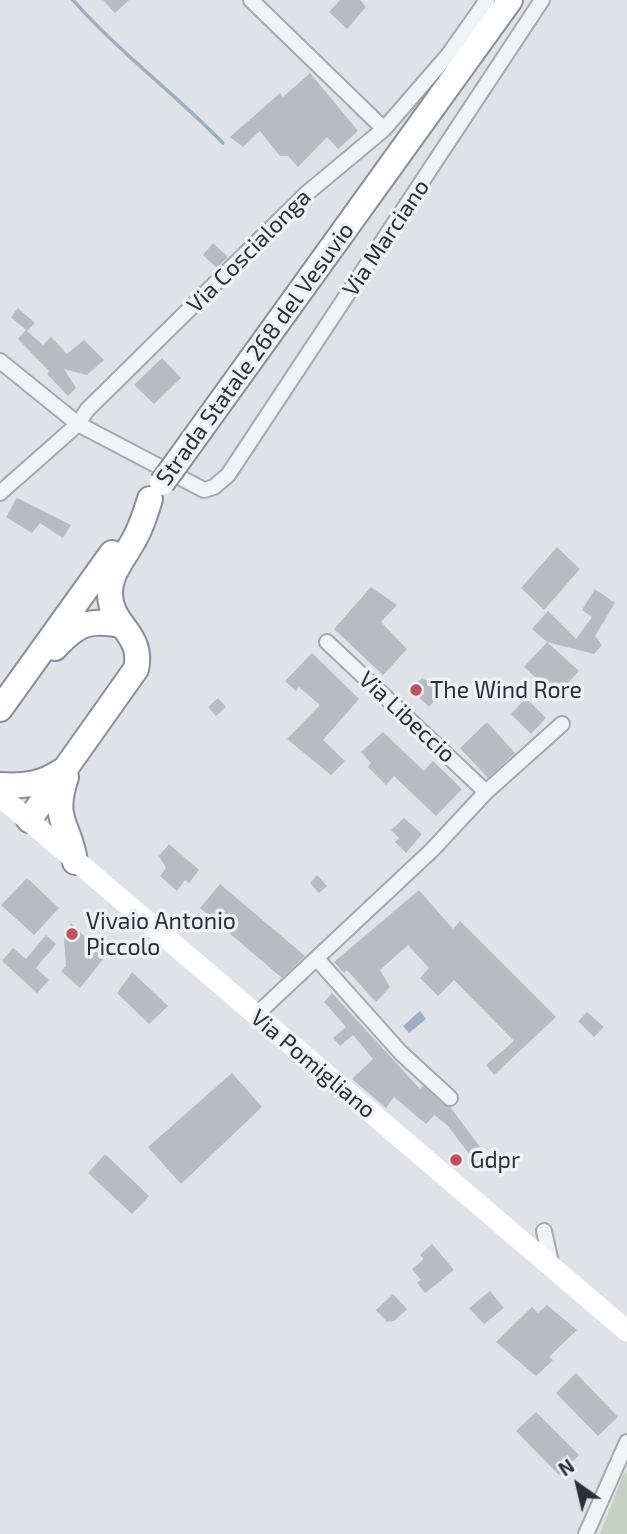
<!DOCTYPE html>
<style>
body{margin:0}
#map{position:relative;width:627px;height:1534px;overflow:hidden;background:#dfe2e7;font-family:"Exo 2",sans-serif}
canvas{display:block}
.north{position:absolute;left:543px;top:1450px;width:70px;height:70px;-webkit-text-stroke:5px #eef1f5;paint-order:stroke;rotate:326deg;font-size:19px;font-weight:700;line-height:28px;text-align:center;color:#2a2f3c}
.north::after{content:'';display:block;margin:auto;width:24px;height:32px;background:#2a2f3c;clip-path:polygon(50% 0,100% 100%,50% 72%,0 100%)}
</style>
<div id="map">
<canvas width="627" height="1534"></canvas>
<div class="north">N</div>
</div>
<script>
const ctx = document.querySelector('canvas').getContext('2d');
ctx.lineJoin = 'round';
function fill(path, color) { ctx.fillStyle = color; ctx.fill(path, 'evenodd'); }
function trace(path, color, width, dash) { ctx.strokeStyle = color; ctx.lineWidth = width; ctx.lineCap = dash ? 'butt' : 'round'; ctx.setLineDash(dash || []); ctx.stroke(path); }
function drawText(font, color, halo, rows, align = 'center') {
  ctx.font = font + ' "Exo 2",sans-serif'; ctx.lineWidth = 7; ctx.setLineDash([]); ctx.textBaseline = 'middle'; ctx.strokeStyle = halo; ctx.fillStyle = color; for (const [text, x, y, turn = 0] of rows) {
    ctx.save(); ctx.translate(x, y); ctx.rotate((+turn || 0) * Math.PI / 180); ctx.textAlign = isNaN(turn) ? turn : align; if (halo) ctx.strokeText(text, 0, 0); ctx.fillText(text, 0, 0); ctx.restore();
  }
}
const green = new Path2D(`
 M627,1472V1534H600L623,1475Z`);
const water = new Path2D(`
 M420,1011L426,1019L409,1033L403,1026Z`);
const stream = new Path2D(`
 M73,0C119,52 174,93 223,143`);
const building = new Path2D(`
 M103,0H129L115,13Z
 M340,0H360L366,7L347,29L329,12Z
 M310,73L358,131L338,149L327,137L298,167L288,156H280L260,131L243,147L230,137L280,93L283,97Z
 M213,243L228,257L217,268L203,255Z
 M18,308L35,323L27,331L43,345L51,337L67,354L84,340L104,360L87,375L64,369L76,388L68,396L47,374L49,371L18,339L26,330L11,317Z
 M162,358L181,378L154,404L134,385Z
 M17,498L71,525L63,538L40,523L32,533L6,517Z
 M557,547L580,569L544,610L521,588Z
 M371,587L397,605L381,622L407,649L383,675L334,629Z
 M595,589L615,603L595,636L602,645L594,654L547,642L579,671L556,696L524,667L547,642L532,629L548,611L576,639L592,617L582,610Z
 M312,653L359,699L323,740L345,761L331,775L287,739L320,705L299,687L296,691L285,681Z
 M422,678L430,683L433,681L443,690L429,707L410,689Z
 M218,698L226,707L216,716L208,707Z
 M526,698L546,718L531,734L511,714Z
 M487,722L515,753L488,778L460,748Z
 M383,732L424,771L433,761L462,789L436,816L394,776L386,785L368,767L371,763L361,752Z
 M404,818L422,834L406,853L395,842L399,838L391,830Z
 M169,844L199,870L189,883L185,880L177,891L160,876L166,868L159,856Z
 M317,875L327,886L319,893L310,883Z
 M27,878L59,908L34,935L1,905Z
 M220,884L305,956L282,978L200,908Z
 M419,890L453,929L460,921L556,1017L494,1075L486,1065L514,1041L454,980L438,996L420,978L429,968L408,945L380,970L390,987L376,1002L347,970L344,973L334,962Z
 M71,923L96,948L99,945L108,953L80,988L61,971L66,966L64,938Z
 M46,935L56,944L36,968L49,980L37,993L2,961L13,948L26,959Z
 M132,972L168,1006L149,1024L117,993Z
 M332,993L420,1089L423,1086L450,1107L492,1163L482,1171L447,1125L434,1115L426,1124L394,1097L386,1108L352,1079L373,1059L353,1035L340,1046L333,1038L346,1027L324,1002Z
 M587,1012L604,1027L594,1037L578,1021Z
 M232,1073L262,1107L181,1184L148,1147Z
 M105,1154L149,1196L132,1214L88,1173Z
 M432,1244L454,1270L425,1293L417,1283L421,1280L412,1269L424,1259L420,1255Z
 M490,1291L504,1308L484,1324L469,1308Z
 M393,1294L407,1309L394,1321L387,1322L376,1310Z
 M547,1305L577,1330L549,1357L553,1360L536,1376L496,1342L532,1307L538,1313Z
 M576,1373L618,1417L598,1436L556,1393Z
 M536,1412L579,1455L559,1475L516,1431Z`);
const minor = new Path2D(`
 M251,0L384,129
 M0,361L78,424L204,490L214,487L228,475L542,0
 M0,493L78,424L87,410L306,194L384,129L449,54L487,0
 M327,642L486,792
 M317,959L401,1053L450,1098
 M256,1015L432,850L486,792L562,724
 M544,1231L552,1267
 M586,1534L627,1442`);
const secondary = new Path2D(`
 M0,796L627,1331`);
const trunk = new Path2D(`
 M178,461L510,0
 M55,648C78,623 89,619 122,625
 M0,709L112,553
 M66,777C51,823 70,823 75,862
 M0,785C24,787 43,784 63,770
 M29,820L136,669C144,634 111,626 110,595C109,575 122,561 131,545C140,531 145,515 150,499`);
const trunkBridge = new Path2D(`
 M162,483L178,461`);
const markers = [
 [416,690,7,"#c0505a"],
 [72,934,7,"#c0505a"],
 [456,1160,7,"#c0505a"]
];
const streetNames = [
 ["Via Marciano",386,238,-56],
 ["Via Coscialonga",249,251,-45],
 ["Strada Statale 268 del Vesuvio",255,354,-54],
 ["Via Libeccio",407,717,43],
 ["Via Pomigliano",313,1064,40]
];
const poiNames = [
 ["The Wind Rore",430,690],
 ["Vivaio Antonio",86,921],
 ["Piccolo",86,947],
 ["Gdpr",470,1160]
];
fill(green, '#c4d0c1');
fill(water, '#9eaec3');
trace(stream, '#9eaec3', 3.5);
fill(building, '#b7bbc3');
trace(minor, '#a5a9b0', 18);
trace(trunk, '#888f9c', 28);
trace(minor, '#f1f3f6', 14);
trace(secondary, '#fff', 21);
trace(trunk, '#fff', 24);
trace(trunkBridge, '#888f9c', 28, []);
trace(trunkBridge, '#fff', 24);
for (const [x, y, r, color] of markers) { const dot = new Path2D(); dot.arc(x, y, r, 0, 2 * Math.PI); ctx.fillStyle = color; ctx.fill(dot); trace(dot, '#eef1f5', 2.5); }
drawText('23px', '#2a2f3c', '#eef1f5', streetNames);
drawText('23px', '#2a2f3c', '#eef1f5', poiNames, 'left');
</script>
